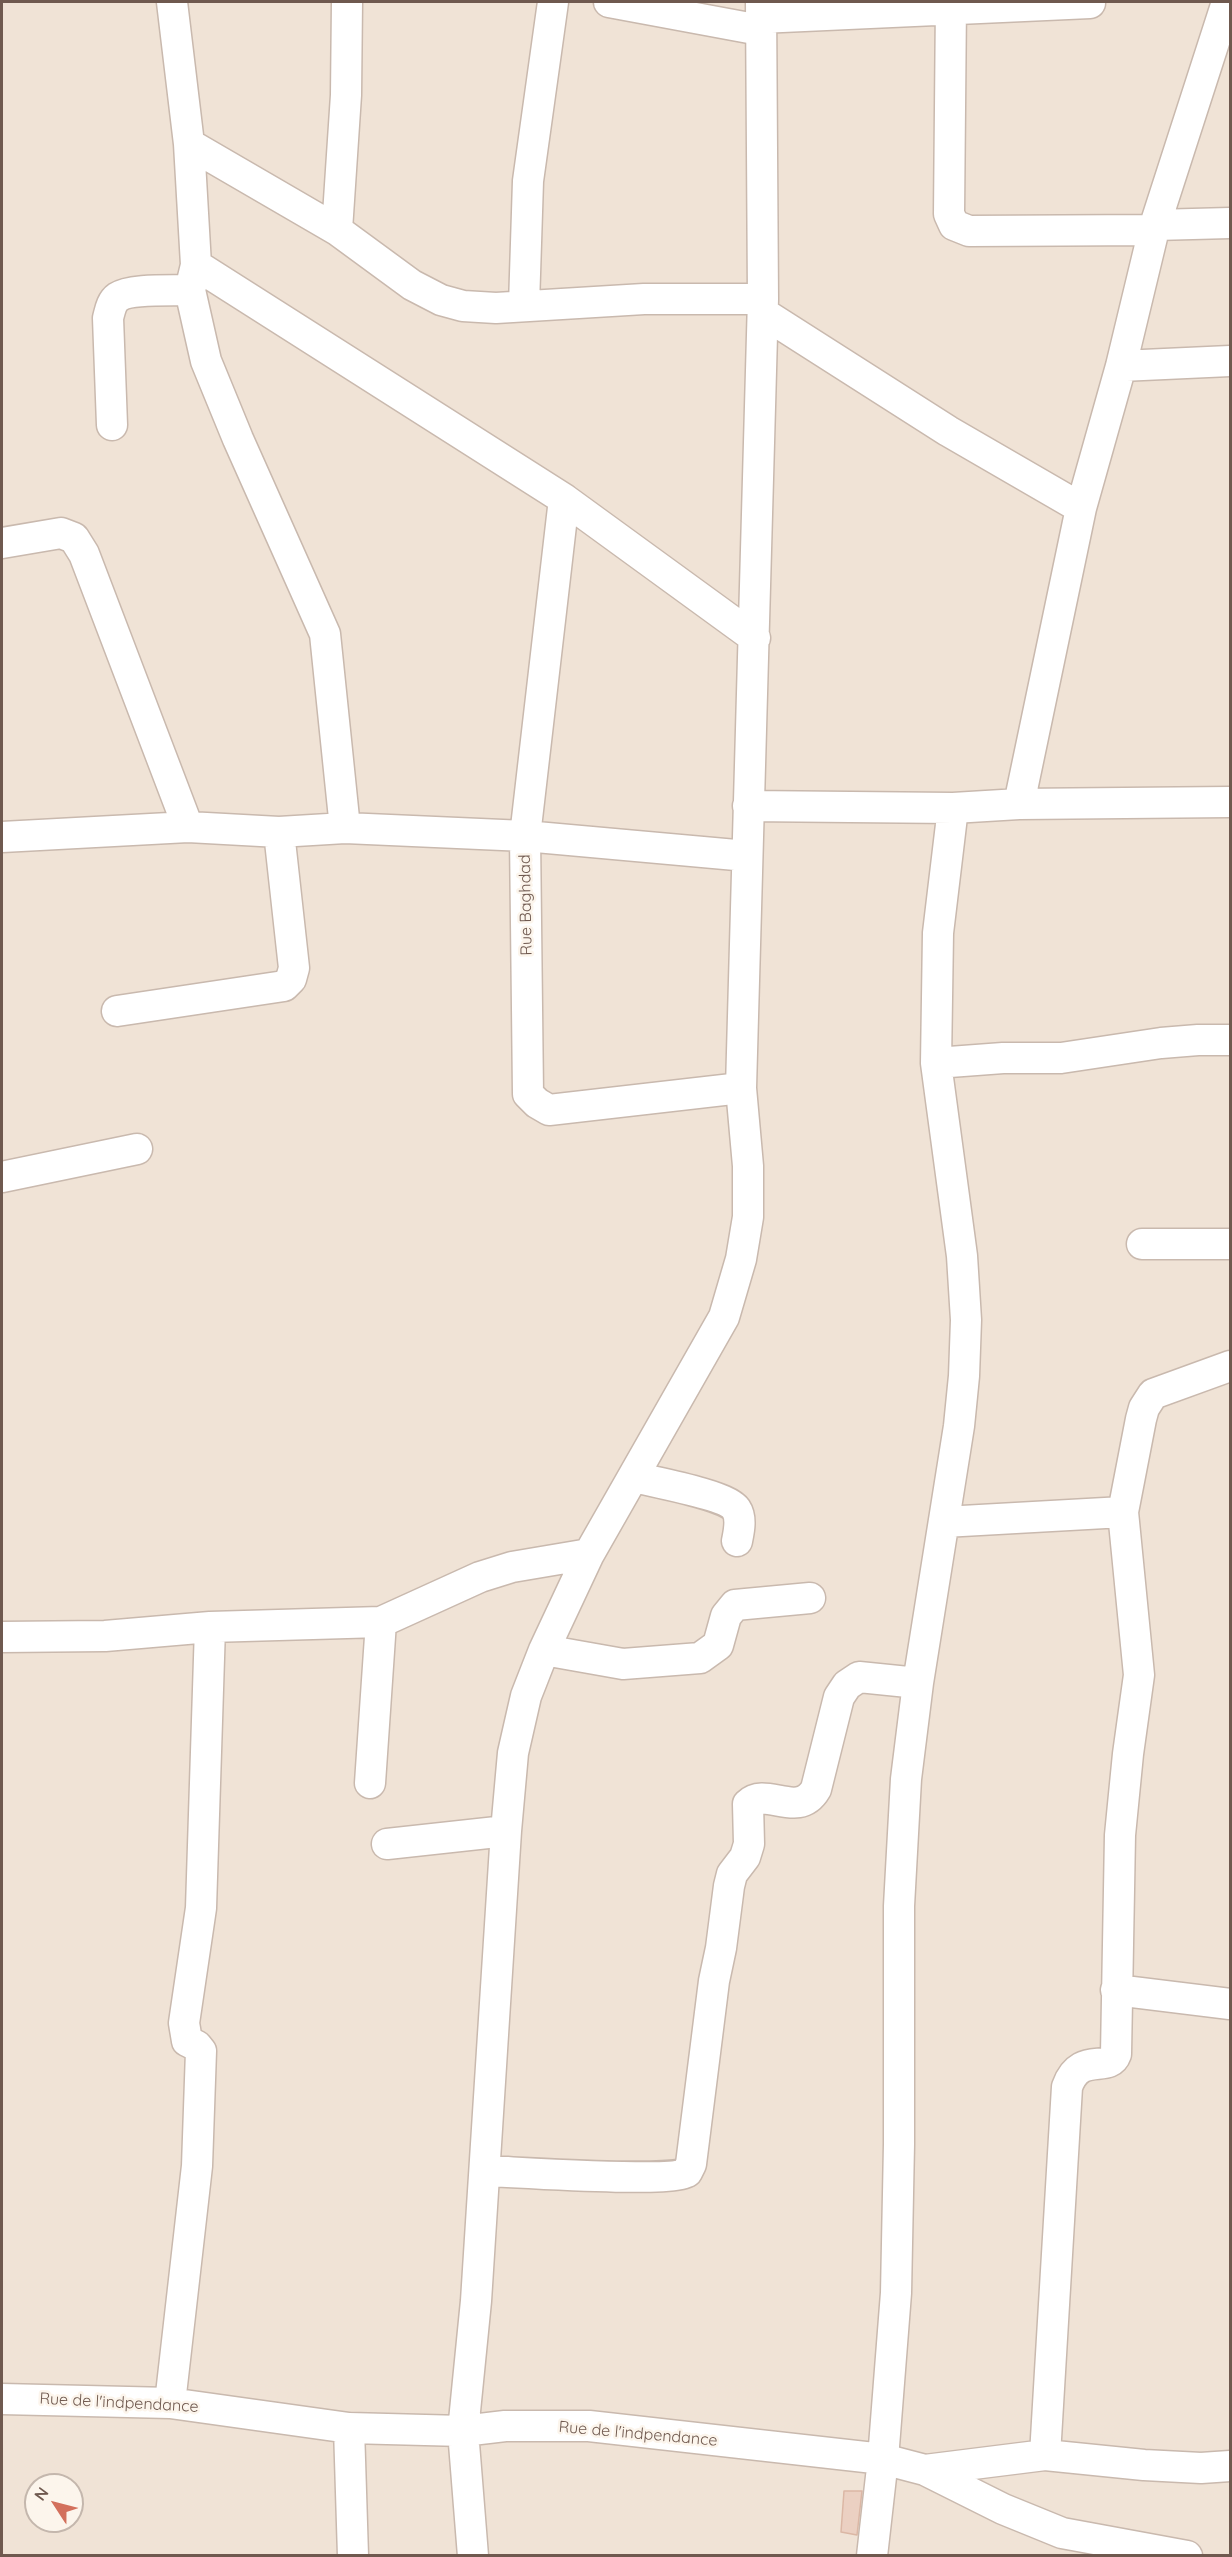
<!DOCTYPE html>
<style>
body{margin:0}
#map{position:relative;width:1232px;height:2557px;overflow:hidden;background:#f9f1e7;font-family:Quicksand,sans-serif}
canvas{display:block}
.frame{position:absolute;inset:0;border:3px solid #6f594f;pointer-events:none}
.north{position:absolute;left:24px;top:2473px;width:60px;height:60px;box-sizing:border-box;background:#fcf5ec;border:2px solid #c4b7ad;border-radius:50%;rotate:306deg;font-size:16px;font-weight:700;line-height:24px;text-align:center;color:#6f594f}
.north::after{content:'';display:block;margin:auto;width:21px;height:27px;background:#d3705c;clip-path:polygon(50% 0,100% 100%,50% 72%,0 100%)}
</style>
<div id="map">
<canvas width="1232" height="2557"></canvas>
<div class="frame"></div>
<div class="north">N</div>
</div>
<script>
const ctx = document.querySelector('canvas').getContext('2d');
ctx.lineJoin = 'round';
function fill(path, color) { ctx.fillStyle = color; ctx.fill(path, 'evenodd'); }
function trace(path, color, width, dash) { ctx.strokeStyle = color; ctx.lineWidth = width; ctx.lineCap = dash ? 'butt' : 'round'; ctx.setLineDash(dash || []); ctx.stroke(path); }
function drawText(font, color, halo, rows, align = 'center') {
  ctx.font = font + ' Quicksand,sans-serif'; ctx.lineWidth = 5; ctx.setLineDash([]); ctx.textBaseline = 'middle'; ctx.strokeStyle = halo; ctx.fillStyle = color; for (const [text, x, y, turn = 0] of rows) {
    ctx.save(); ctx.translate(x, y); ctx.rotate((+turn || 0) * Math.PI / 180); ctx.textAlign = isNaN(turn) ? turn : align; if (halo) ctx.strokeText(text, 0, 0); ctx.fillText(text, 0, 0); ctx.restore();
  }
}
const residential = new Path2D(`
 M2,2H1230V2555L2,2556ZM36,2485H72V2521H36Z`);
const building = new Path2D(`
 M844,2491H862L857,2535L841,2532Z`);
const minor = new Path2D(`
 M172,2L189,144L196,265L190,290L206,361L238,439L325,634L345,828
 M609,2L760,30
 M951,2L949,214L954,225L969,231L1154,230
 M760,18L1090,3
 M189,144L337,230L412,285L441,300L463,306L496,308L644,299H763
 M1155,225L1230,223
 M337,230L346,95L347,2
 M196,265L564,499L755,638
 M524,305L528,181L553,2
 M763,313L948,431L1081,508
 M1121,366L1230,361
 M112,425L108,318C110,311 111,302 118,297C131,288 174,291 190,290
 M564,499L525,836L528,1094L537,1103L549,1110L741,1088
 M2,543L61,533L74,538L84,554L188,827
 M1019,804L1081,508L1121,366L1155,225L1227,2
 M748,806L953,808L1019,804L1230,802
 M2,837L188,827L279,832L345,828L525,836L747,856
 M117,1011L284,986L291,979L294,968L279,832
 M936,1063L1003,1058H1061L1161,1043L1198,1040H1230
 M2,1177L137,1149
 M1142,1244H1230
 M634,1477C653,1482 727,1495 736,1509C742,1518 739,1531 737,1541
 M944,1522L1123,1512
 M2,1637L105,1636L210,1627L381,1622L480,1577L512,1567L589,1554
 M544,1650L623,1664L700,1658L718,1645L726,1616L735,1605L810,1598
 M370,1783L381,1622
 M387,1844L506,1831
 M1116,1990L1230,2004
 M485,2171C515,2172 672,2183 687,2172L691,2164L714,1981L721,1948L729,1886L732,1874L745,1857L749,1844L748,1804C766,1786 798,1820 816,1789L839,1697L847,1685L859,1677L918,1683
 M2,2399L170,2403L349,2428L463,2431L505,2426H589L883,2459L925,2470L1003,2509L1062,2533L1187,2556
 M170,2403L197,2166L201,2051L197,2046L187,2041L184,2023L201,1908L210,1627
 M349,2428L353,2556
 M1045,2455L1067,2087C1080,2050 1109,2074 1116,2054L1120,1835L1128,1754L1139,1675L1123,1512L1141,1419L1144,1408L1153,1394L1230,1366
 M925,2470L1045,2455L1144,2465L1201,2468L1230,2466
 M473,2556L463,2431L476,2301L506,1831L513,1753L526,1696L544,1650L589,1554L724,1317L741,1259L748,1217V1166L741,1088L763,299L761,2
 M872,2556L883,2459L896,2293L899,2144V1906L906,1779L918,1683L959,1426L964,1376L966,1320L962,1256L936,1063L938,933L953,808`);
const streetNames = [
 ["Rue Baghdad",526,905,-91],
 ["Rue de l'indpendance",119,2403,3],
 ["Rue de l'indpendance",638,2434,5]
];
fill(residential, '#f0e3d6');
fill(building, '#ebd0c2');
trace(building, '#dbb7a5', 1.5);
trace(minor, '#c9b9ae', 33);
trace(minor, '#fff', 30);
drawText('16px', '#6f594f', '#fcf5ec', streetNames);
</script>
